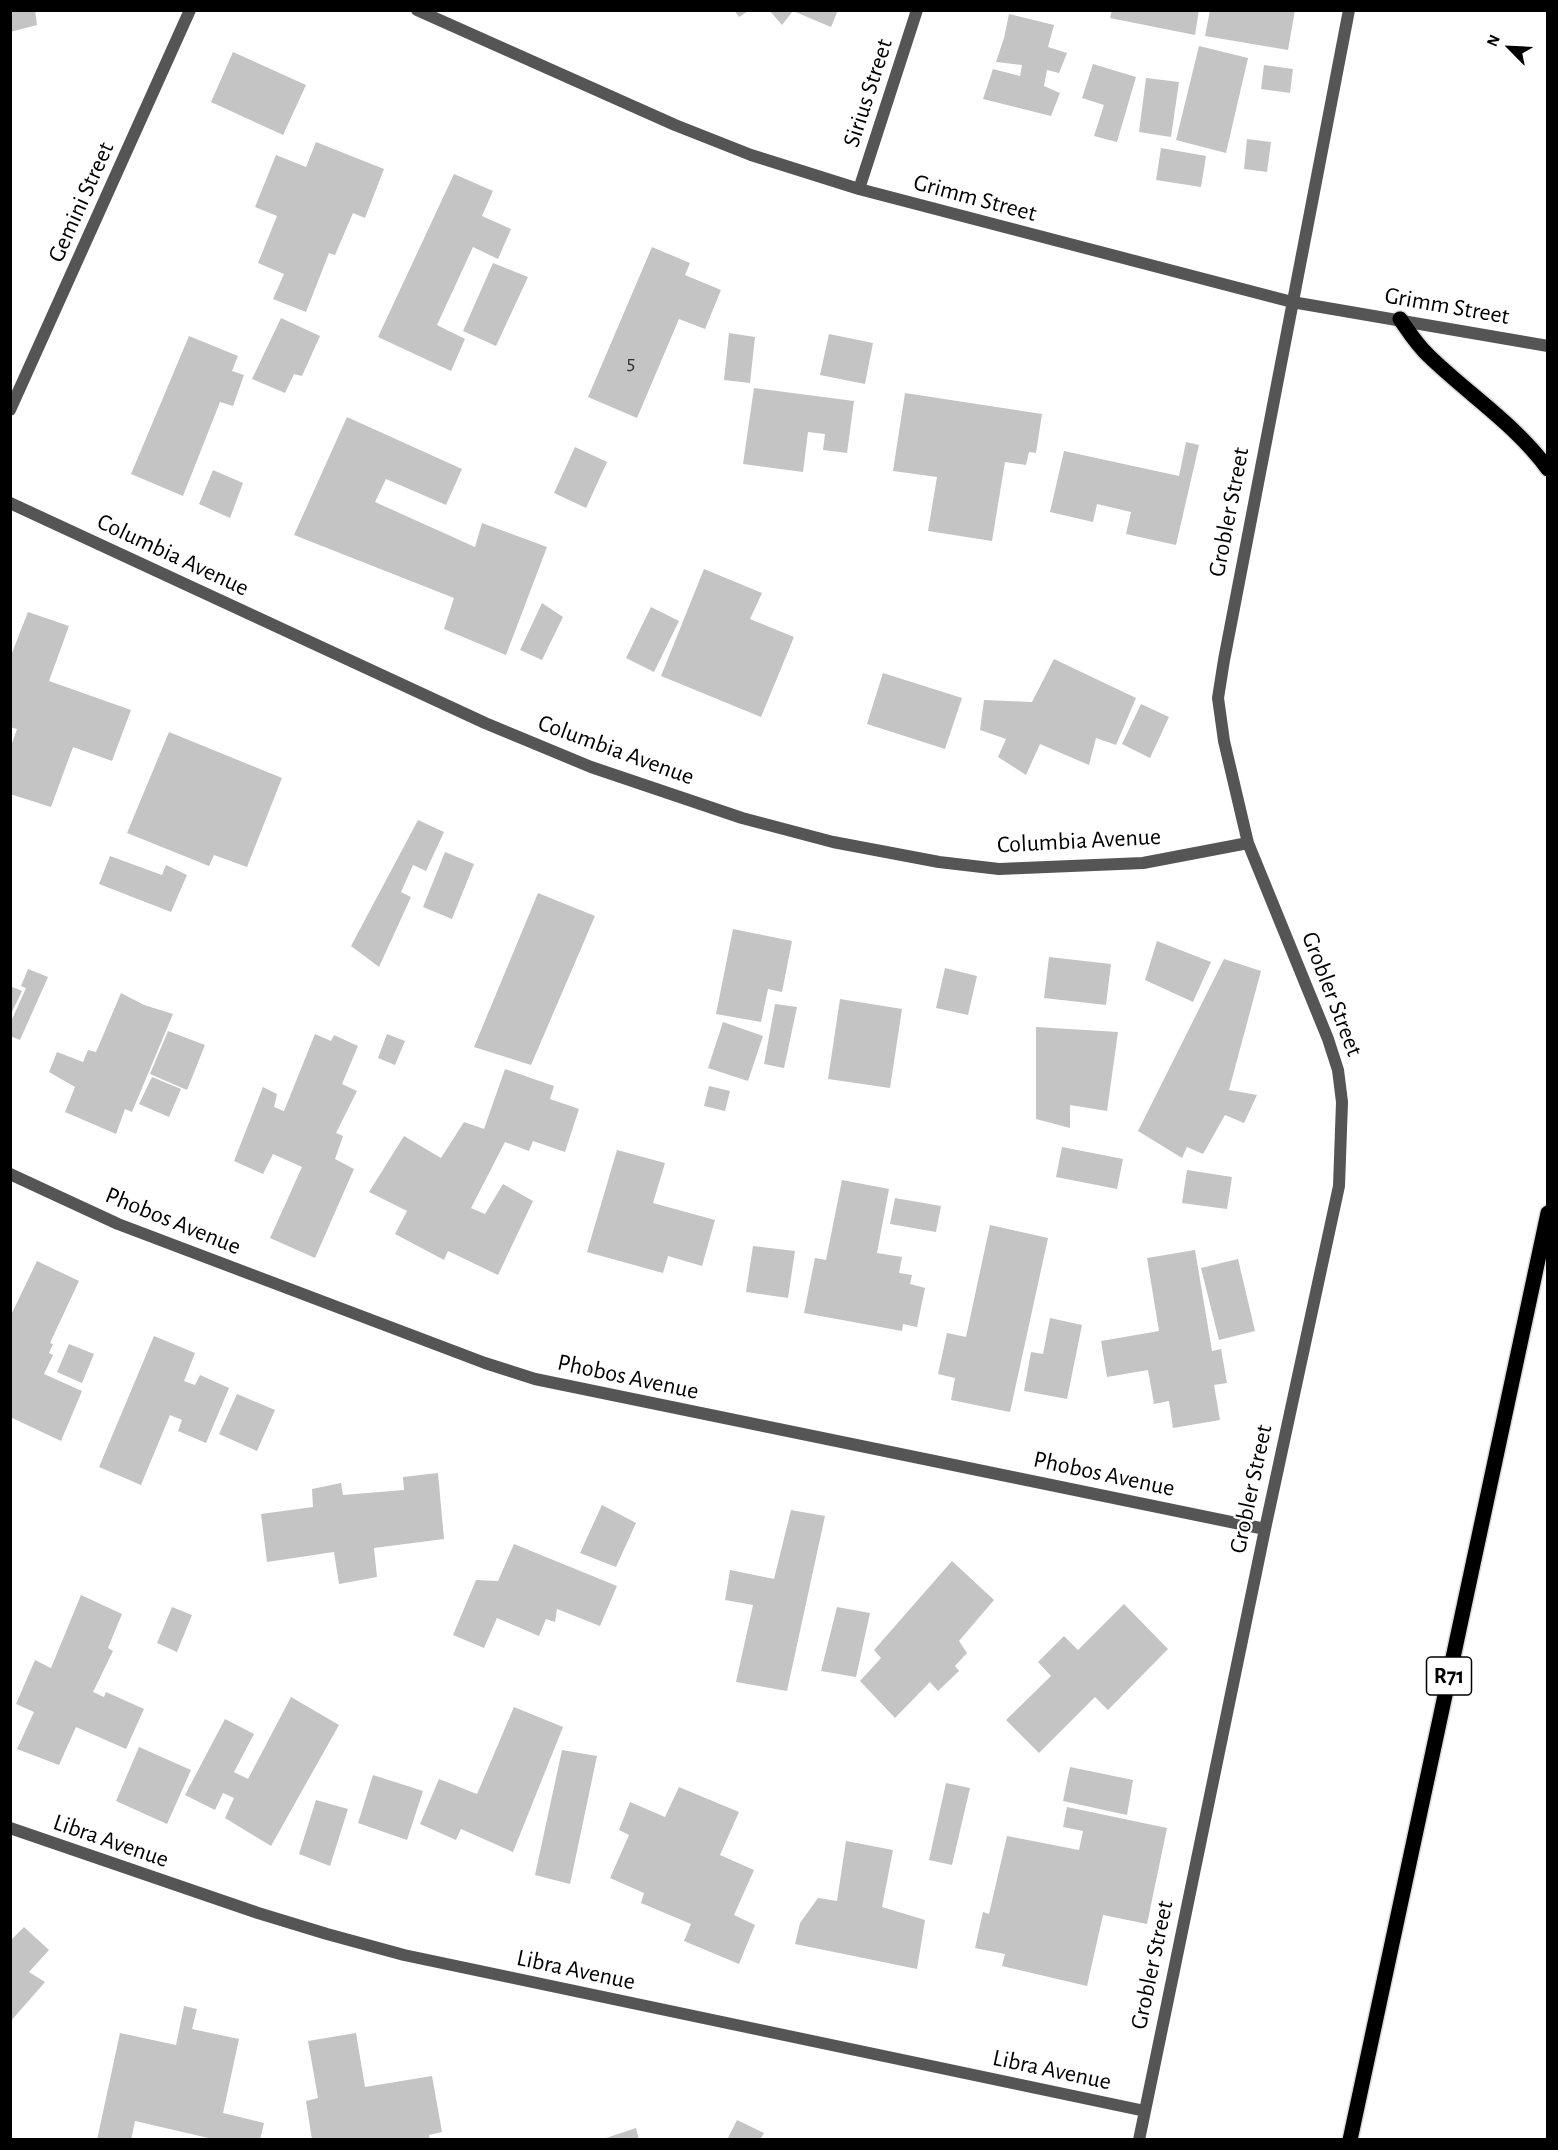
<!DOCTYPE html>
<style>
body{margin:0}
#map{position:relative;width:1558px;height:2150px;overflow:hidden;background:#fff;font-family:"Alegreya Sans",sans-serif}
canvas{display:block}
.frame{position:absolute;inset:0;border:12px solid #000;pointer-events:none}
.north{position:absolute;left:1480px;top:18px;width:60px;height:60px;-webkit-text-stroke:4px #fff;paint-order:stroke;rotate:294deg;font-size:16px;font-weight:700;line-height:24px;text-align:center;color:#000}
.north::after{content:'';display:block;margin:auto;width:21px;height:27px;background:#000;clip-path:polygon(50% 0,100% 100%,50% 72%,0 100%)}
</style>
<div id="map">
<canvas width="1558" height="2150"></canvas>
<div class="frame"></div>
<div class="north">N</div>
</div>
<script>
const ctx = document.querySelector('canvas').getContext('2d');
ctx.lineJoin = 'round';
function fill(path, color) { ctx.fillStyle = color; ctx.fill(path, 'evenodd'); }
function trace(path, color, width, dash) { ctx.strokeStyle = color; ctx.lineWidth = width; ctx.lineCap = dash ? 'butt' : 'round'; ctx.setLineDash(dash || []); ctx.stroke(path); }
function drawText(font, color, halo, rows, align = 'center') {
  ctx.font = font + ' "Alegreya Sans",sans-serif'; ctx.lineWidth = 4.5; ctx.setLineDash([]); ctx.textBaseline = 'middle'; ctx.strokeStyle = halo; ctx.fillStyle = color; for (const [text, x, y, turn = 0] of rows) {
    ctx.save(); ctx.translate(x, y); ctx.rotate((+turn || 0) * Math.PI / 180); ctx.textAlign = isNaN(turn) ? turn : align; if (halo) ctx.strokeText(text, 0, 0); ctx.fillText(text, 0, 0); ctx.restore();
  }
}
const building = new Path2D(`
 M10,10H35L37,25L10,32Z
 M734,10H750L739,17Z
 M769,10H838L831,27L793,11L782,25Z
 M1112,10H1199L1195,35L1110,18Z
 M1210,10H1295L1288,50L1205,36Z
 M1009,14L1054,25L1048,47L1067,53L1059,73L1047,70L1044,86L1060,93L1051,116L983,99L993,69L1020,76L1022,65L996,62L1004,38Z
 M1199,46L1248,58L1226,153L1176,140Z
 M233,52L306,85L283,135L211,102Z
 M1093,64L1136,77L1117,142L1094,136L1104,105L1082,98Z
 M1264,65L1293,69L1290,93L1261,89Z
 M1146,78L1179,82L1171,137L1139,132Z
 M1247,139L1271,142L1267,172L1244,169Z
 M316,142L384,169L365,218L353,213L335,255L329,253L306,312L273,299L284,274L258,263L277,216L255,207L276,155L306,167Z
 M1161,148L1206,156L1201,187L1156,180Z
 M454,174L493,191L482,216L511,229L498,259L473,247L437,325L465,339L451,371L378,337Z
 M652,247L690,263L685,275L721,290L705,329L679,319L637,418L588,397Z
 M493,263L528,277L496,346L463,331Z
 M281,318L320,336L302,376L294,374L285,393L252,379Z
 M729,333L755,337L750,383L724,380Z
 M829,334L873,343L865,384L820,375Z
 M189,336L238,356L232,371L244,375L233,406L220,402L183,496L131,474Z
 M754,388L854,401L847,453L823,450L825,434L808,432L803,472L743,464Z
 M905,393L1042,414L1036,453L1029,452L1026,465L1005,462L992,541L928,531L937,477L893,471Z
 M347,417L462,469L446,505L386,479L375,502L475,547L482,523L547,547L506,655L444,629L454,598L294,535Z
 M1186,442L1199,445L1176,545L1126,534L1131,512L1097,504L1093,522L1050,512L1064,451L1179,476Z
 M575,447L607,462L586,508L554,493Z
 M213,470L243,483L230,518L199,504Z
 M704,569L762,593L750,619L794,637L761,717L661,676Z
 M542,603L563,617L542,660L520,650Z
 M651,607L679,621L654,672L626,658Z
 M28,612L69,626L49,681L131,710L112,761L73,747L51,807L10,794V749L17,729L10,727V658Z
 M1054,659L1136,698L1116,745L1096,738L1089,765L1040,744L1026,775L998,757L1006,739L980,730L984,700L1032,702Z
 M883,673L962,698L945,749L867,724Z
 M1141,704L1169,717L1150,758L1122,744Z
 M169,732L282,778L247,867L214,855L209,866L127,833Z
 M418,820L444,832L426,871L413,865L401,892L411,897L379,967L351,946Z
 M445,852L474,864L452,919L423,907Z
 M110,856L162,875L166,865L187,875L171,912L99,884Z
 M538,893L595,916L531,1065L474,1047Z
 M733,929L792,941L782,992L768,989L761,1022L716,1014Z
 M1157,941L1211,962L1193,1002L1145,980Z
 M1049,957L1111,964L1106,1005L1044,998Z
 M1224,959L1261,971L1229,1090L1257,1095L1244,1123L1225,1115L1203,1154L1187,1147L1182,1158L1138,1131Z
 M945,968L977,976L968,1015L936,1008Z
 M28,969L48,977L20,1040L10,1036V1024L26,988L21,986Z
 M10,986L22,991L10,1016Z
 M121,993L144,1005L173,1014L132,1112L125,1109L116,1134L65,1112L75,1087L49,1072L57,1052L83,1062L88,1050L96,1052Z
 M840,999L902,1009L890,1088L828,1079Z
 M775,1004L797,1007L784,1068L764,1064Z
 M723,1022L763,1036L748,1081L708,1068Z
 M1036,1027L1118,1032L1107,1111L1070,1105V1128L1036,1119Z
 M168,1031L205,1045L187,1090L150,1074Z
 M315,1034L331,1041L334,1035L358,1046L342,1084L357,1091L336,1133L343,1136L335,1159L354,1169L315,1258L270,1238L302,1167L273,1154L263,1174L234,1161L263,1087L277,1094L274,1107L284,1111Z
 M387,1034L405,1041L395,1065L378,1058Z
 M505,1069L554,1086L550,1099L579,1109L565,1152L533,1141L529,1151L505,1142L471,1208L485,1214L503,1184L533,1201L498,1275L448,1251L444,1260L395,1234L407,1211L369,1192L404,1136L441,1158L464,1122L484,1129Z
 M152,1077L181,1089L169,1117L139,1104Z
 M709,1086L730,1091L725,1111L704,1106Z
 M1062,1147L1123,1159L1117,1189L1056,1177Z
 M617,1150L665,1163L653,1203L715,1220L702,1266L668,1256L663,1273L587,1252Z
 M1187,1170L1232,1177L1227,1209L1182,1203Z
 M842,1180L889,1189L877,1253L902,1257L899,1273L912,1275L910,1284L925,1288L917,1327L903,1324L902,1331L804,1313L815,1258L826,1260Z
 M895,1198L941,1206L936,1232L890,1224Z
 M990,1225L1048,1238L1010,1412L951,1400L955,1378L938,1374L947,1333L966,1337Z
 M753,1246L795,1251L788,1298L746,1292Z
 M1195,1250L1212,1351L1221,1349L1227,1383L1214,1385L1220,1420L1173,1428L1169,1401L1154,1404L1148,1370L1107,1377L1101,1341L1159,1331L1147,1258Z
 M1238,1259L1255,1331L1219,1340L1201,1268Z
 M37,1261L79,1281L50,1343L53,1344L49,1353L53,1355L44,1374L82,1391L61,1441L10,1417V1317Z
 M1050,1318L1082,1325L1067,1399L1024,1391L1031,1352L1043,1354Z
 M154,1336L195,1353L184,1381L195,1385L200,1375L229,1388L206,1443L178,1431L182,1420L170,1415L141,1485L99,1467Z
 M69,1344L94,1354L82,1383L57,1372Z
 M237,1394L275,1410L257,1451L219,1434Z
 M438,1473L444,1539L374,1548L377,1577L339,1584L334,1552L267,1562L261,1514L313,1507L312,1489L341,1483L343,1495L404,1490L403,1477Z
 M602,1505L636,1523L616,1567L580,1553Z
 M791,1510L825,1516L787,1691L736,1682L753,1605L725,1600L730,1570L774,1579Z
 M514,1544L617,1586L600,1626L557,1609L555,1622L546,1619L539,1636L497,1618L484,1648L453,1635L476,1580L498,1581Z
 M952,1561L994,1600L959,1641L967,1653L955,1666L959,1671L938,1691L930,1682L895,1718L860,1681L881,1658L874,1650Z
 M81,1595L122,1614L108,1648L113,1651L93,1692L104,1697L106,1692L144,1709L126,1749L76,1727L59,1765L17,1749L34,1712L16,1704L35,1660L51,1668Z
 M1124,1604L1168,1649L1108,1710L1095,1697L1039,1753L1006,1720L1051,1676L1038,1662L1064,1636L1078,1650Z
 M172,1607L192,1615L177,1652L157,1643Z
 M837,1607L870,1613L856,1677L821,1671Z
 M291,1697L339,1725L271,1846L225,1818L234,1798L223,1793L215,1810L185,1795L225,1719L254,1734L234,1772L248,1779Z
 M514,1707L563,1727L513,1852L461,1829L456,1840L420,1824L439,1779L477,1794Z
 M139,1747L191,1770L167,1824L116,1801Z
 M562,1750L597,1756L570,1884L535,1875Z
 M1070,1767L1133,1780L1127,1815L1063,1801Z
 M373,1775L423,1791L407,1840L358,1823Z
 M946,1783L970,1788L952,1865L929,1860Z
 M679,1787L739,1812L720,1855L754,1870L734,1915L755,1925L739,1964L684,1941L691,1924L641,1903L644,1893L610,1878L629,1835L619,1830L630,1802L665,1817Z
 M316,1800L348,1809L330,1866L299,1854Z
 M1067,1807L1167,1828L1147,1924L1103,1915L1087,1986L1002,1966L1005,1954L975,1948L983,1912L989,1914L1007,1836L1079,1850L1083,1831L1063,1827Z
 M846,1841L893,1850L882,1907L925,1920L917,1969L795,1944L800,1923L818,1898L837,1901Z
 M24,1927L49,1950L29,1972L45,1982L10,2022V1941Z
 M184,2006L197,2009L192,2029L239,2039L223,2113L264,2123L260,2140H217L135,2121L131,2140H97L120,2033L176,2045Z
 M356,2033L365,2087L432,2076L442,2132L429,2135L430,2140H312L306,2101L318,2098L308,2041Z
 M737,2120L764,2133L760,2140H727Z
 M636,2128L639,2140H603V2139Z`);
const street = new Path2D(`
 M417,10L675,125L751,155L859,189L1292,302L1548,346
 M859,189L917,10
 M10,410L190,10
 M10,503L485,723L591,767L742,818L833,842L939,862L999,869L1143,863L1248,843
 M10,1174L118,1224L485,1363L535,1379L1265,1529
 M10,1828L258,1913L327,1934L404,1955L1145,2111
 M1139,2140L1265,1529L1339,1186L1342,1102L1338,1070L1328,1039L1248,843L1224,741L1218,698L1224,660L1349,10`);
const primary = new Path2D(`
 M1400,319C1409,332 1417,345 1429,356C1468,394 1515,424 1548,469
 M1350,2140L1548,1213`);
const numberNames = [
 ["5",631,363]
];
const shields = [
 [1449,1676,45]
];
const shieldNames = [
 ["R71",1449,1676]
];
const streetNames = [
 ["Sirius Street",868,93,-72],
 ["Grimm Street",975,198,15],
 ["Gemini Street",81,202,-66],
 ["Grimm Street",1447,306,10],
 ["Grobler Street",1229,512,-79],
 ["Columbia Avenue",173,555,25],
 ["Columbia Avenue",616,750,20],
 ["Columbia Avenue",1079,841,-3],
 ["Grobler Street",1332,994,69],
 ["Phobos Avenue",173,1221,22],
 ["Phobos Avenue",628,1377,12],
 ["Phobos Avenue",1104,1474,12],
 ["Grobler Street",1251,1489,-78],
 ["Libra Avenue",111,1841,19],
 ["Grobler Street",1152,1965,-78],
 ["Libra Avenue",576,1970,12],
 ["Libra Avenue",1052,2070,12]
];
fill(building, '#c4c4c4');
trace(primary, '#dbdbdb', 18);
trace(street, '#555', 12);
trace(primary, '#000', 15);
drawText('21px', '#313131', null, numberNames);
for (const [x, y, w] of shields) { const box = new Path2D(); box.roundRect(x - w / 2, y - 19, w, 38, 4.5); ctx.fillStyle = '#fff'; ctx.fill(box); trace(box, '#000', 1.5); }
drawText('bold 22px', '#000', null, shieldNames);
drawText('24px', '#000', '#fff', streetNames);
</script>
